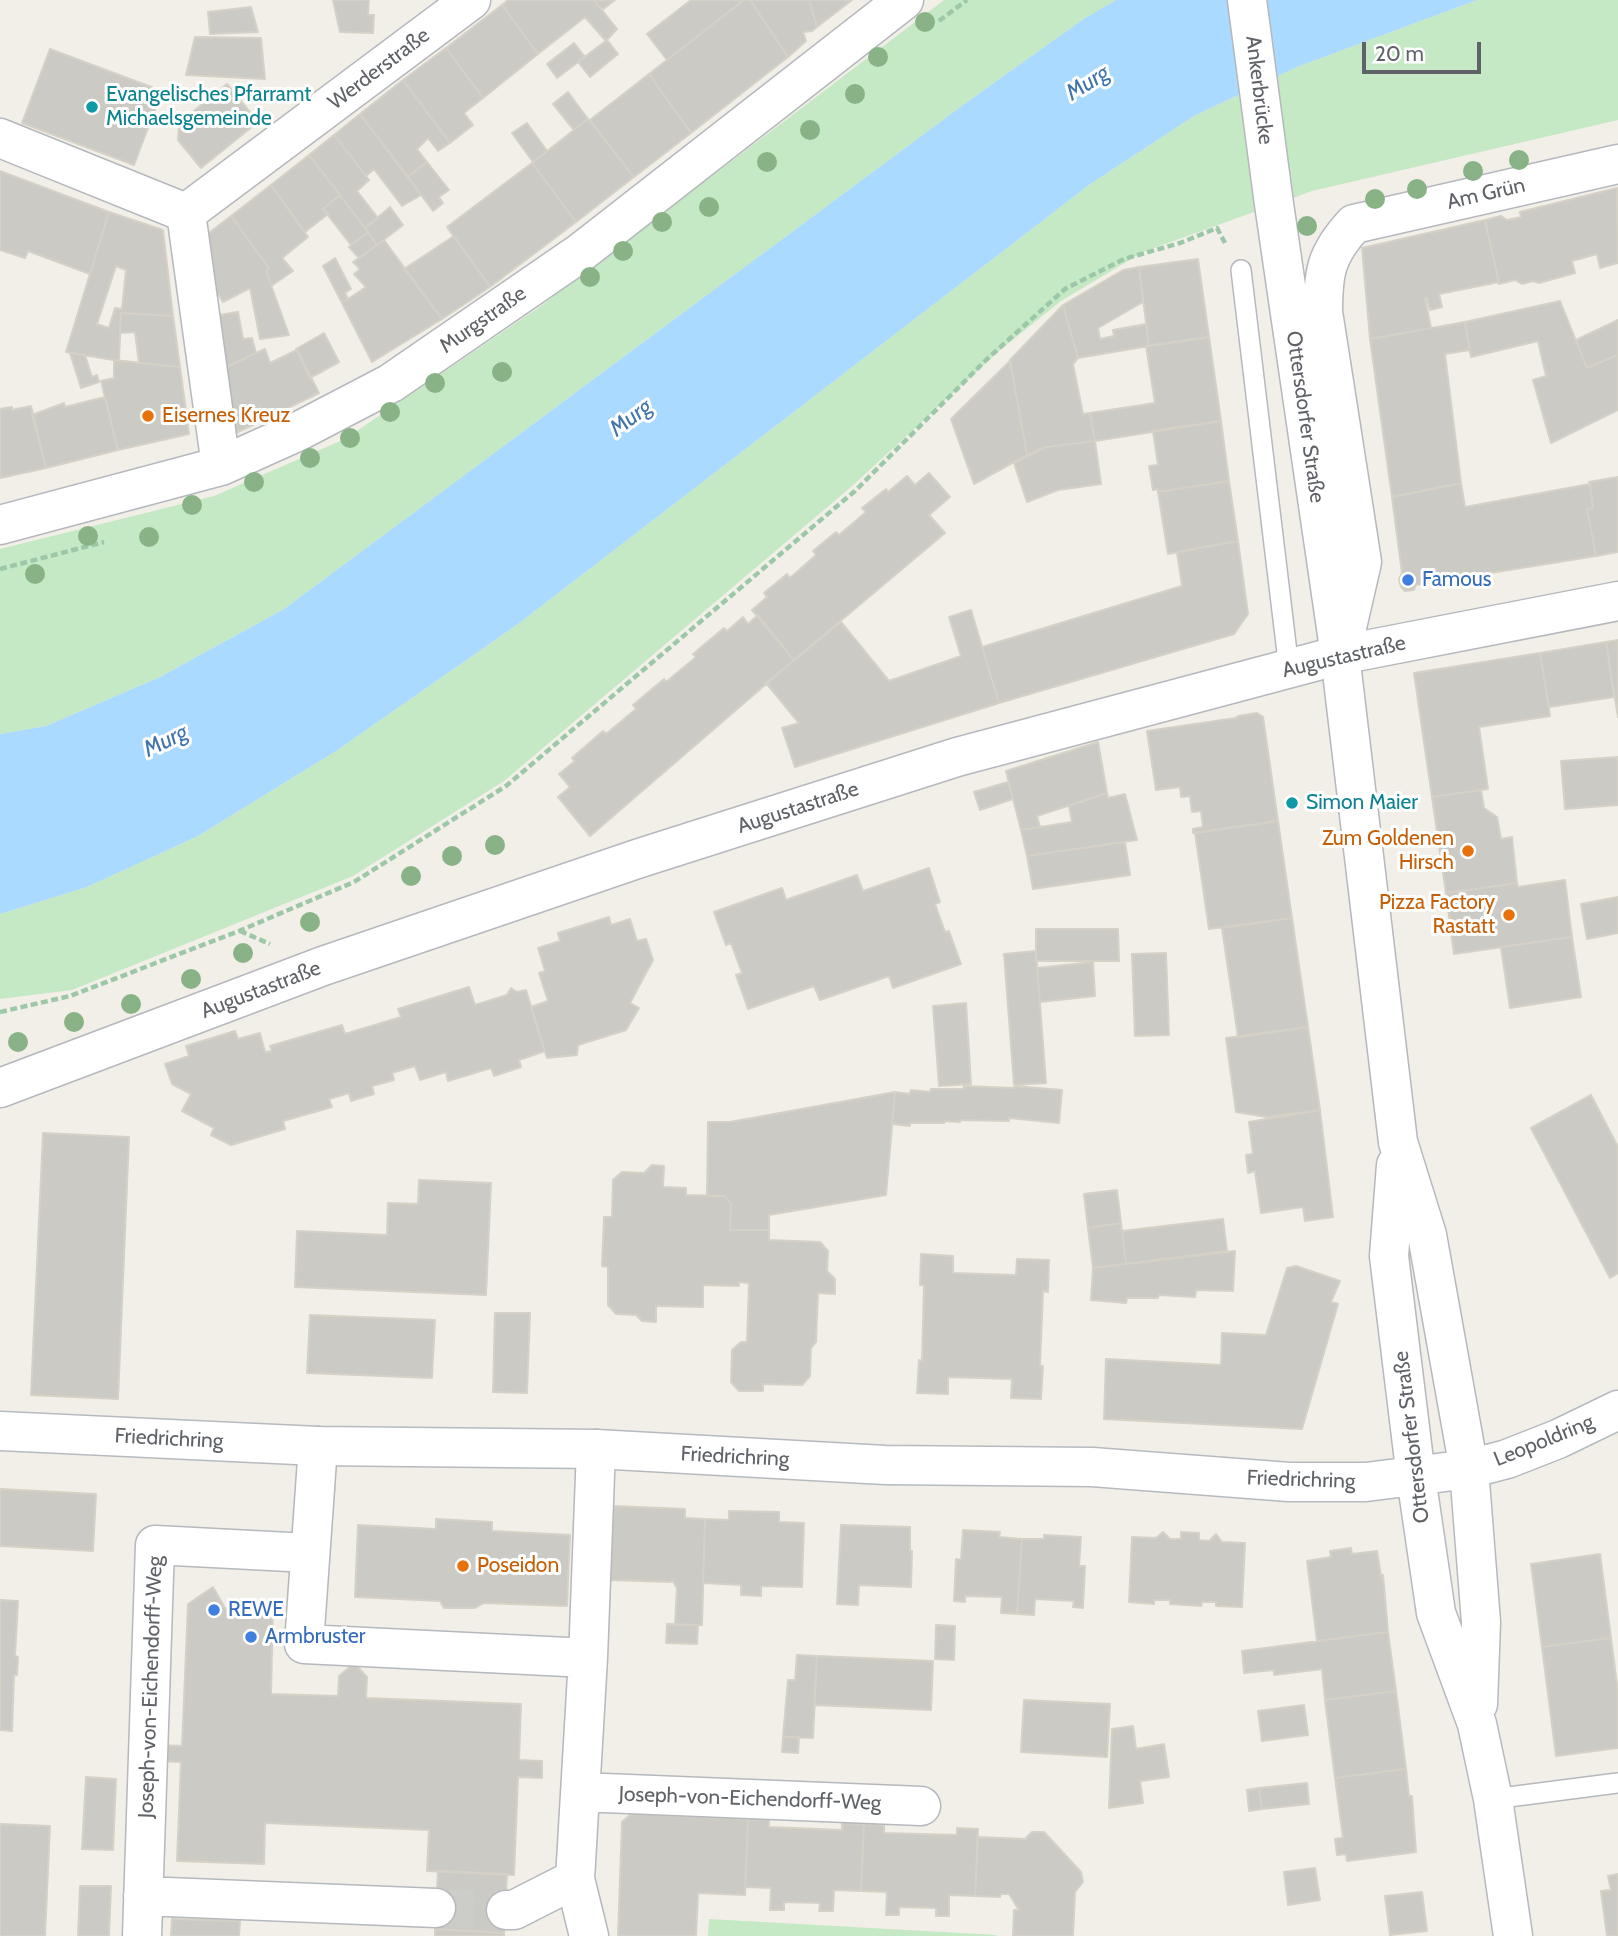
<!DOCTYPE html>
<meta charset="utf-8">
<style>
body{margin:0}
#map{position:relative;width:1618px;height:1936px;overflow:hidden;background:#f1efe8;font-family:Cabin,sans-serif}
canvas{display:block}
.scale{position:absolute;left:1362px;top:42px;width:119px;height:32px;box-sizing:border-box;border:4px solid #5f6368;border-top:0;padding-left:9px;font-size:21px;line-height:24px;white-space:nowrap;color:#5f6368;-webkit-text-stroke:5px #fff;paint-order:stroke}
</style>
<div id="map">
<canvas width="1618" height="1936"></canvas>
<div class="scale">20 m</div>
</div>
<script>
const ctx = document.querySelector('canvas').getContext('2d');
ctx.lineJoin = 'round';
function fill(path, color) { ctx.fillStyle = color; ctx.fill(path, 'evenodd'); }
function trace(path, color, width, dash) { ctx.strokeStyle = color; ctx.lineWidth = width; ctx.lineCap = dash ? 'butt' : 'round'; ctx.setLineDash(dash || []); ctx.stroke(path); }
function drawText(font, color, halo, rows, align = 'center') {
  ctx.font = font + ' Cabin,sans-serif'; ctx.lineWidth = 6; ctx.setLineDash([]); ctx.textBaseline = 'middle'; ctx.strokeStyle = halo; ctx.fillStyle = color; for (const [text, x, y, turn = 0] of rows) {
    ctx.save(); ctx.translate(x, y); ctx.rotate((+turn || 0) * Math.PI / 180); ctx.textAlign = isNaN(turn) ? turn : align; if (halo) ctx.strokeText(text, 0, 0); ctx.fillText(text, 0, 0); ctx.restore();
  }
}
const green = new Path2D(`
 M944,0H1116L1085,18L963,105L284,609L160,677L46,726L0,734V549L214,496L345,439L538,308Z
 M1477,0H1618V120L1312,191L1143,252L1061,301L1000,350L851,487L504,781L353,876L72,990L0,999V914L87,887L198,836L336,751L518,624L1089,185L1194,116L1297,67Z
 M709,1919L996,1935V1936H708Z`);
const water = new Path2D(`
 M1116,0H1477L1297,67L1194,116L1089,185L518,624L336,751L198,836L87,887L0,914V734L46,726L160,677L284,609L963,105L1085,18Z`);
const building = new Path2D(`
 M333,0H369L368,15H374L373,33L340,32Z
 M508,0H594L617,29L606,41L585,17L538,54L502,5Z
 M594,0H615L602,10Z
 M691,0H744L667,60L647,34Z
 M744,0H750L788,57L691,133L649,74Z
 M750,0H809L817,27L812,31L803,32L806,41L788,57Z
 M809,0H852L817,27Z
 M502,5L538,54L483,98L446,48Z
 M251,7L258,32L210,34L208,12Z
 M195,37L261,38L265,79L186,75Z
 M607,40L618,54L590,77L578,62Z
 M574,43L585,57L557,78L547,64Z
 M446,48L483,98L464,113L473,125L450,143L403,80Z
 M50,49L162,91L134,165L22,123Z
 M649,74L691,133L634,177L590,120Z
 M403,80L450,143L438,151L428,138L417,149L427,162L408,177L360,114Z
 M227,84L258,122L201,168L178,140L179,123Z
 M568,92L588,119L574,130L553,104Z
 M360,114L421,195L402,206L374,169L366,176L334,135Z
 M588,119L634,177L576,222L532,163Z
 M527,123L547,151L533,162L512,133Z
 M334,135L369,180L357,191L378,218L365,228L309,155Z
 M309,155L340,195L323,209L328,214L305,232L271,185Z
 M427,162L449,190L439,197L443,203L433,211L408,177Z
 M532,163L576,222L490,287L447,227Z
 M0,171L109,212L90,274L28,251L25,258L0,250Z
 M271,185L308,237L282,258L293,271L271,286L266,271L269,268L231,216Z
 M1617,188L1618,263L1600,268L1597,254L1572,261L1575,273L1539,283L1533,281L1522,284L1515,280L1499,284L1485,220L1501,216L1507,220L1521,217L1520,212Z
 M340,195L368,232L351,245L323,209Z
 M390,207L403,225L377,245L365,228Z
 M109,212L163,230L173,316L121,313L119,361L66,352ZM116,266L126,270L122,309L115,308L109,328L97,324Z
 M231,216L269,268L266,271L289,335L260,339L250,288L223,302L219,295L209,299L201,239Z
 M1485,220L1499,282L1439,294L1442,307L1430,310L1427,298H1425L1431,328L1370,339L1362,248Z
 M368,232L377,245L359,258L349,247Z
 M454,236L490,287L442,319L404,269Z
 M384,240L442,319L372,362L342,303L366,287L354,274L360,269L353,262Z
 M335,258L351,289L345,293L348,299L342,303L323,266Z
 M1198,259L1209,337L1149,346L1139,267Z
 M1139,267L1143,302L1098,328L1100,339L1114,336L1113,330L1146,324L1149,346L1078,358L1063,305L1123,270Z
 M1560,301L1587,368L1618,355V410L1551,443L1533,380L1546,376L1538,341L1471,357L1465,322Z
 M1063,305L1078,358L1073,364L1083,414L1090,413L1095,441L1046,447L1027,455L1010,360Z
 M238,312L243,339L252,338L256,353L222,369L213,316Z
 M121,313L173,316L180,367L139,363L135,332L120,333Z
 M1618,320V355L1587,368L1576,340Z
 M1465,322L1470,350L1445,354L1461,483L1392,497L1370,339Z
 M324,333L339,362L310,378L296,349Z
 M1209,337L1221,421L1095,441L1090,413L1155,403L1146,346Z
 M265,349L270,363L297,350L319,393L236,433L222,369Z
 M70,353L85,355L92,377L97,375L99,382L81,388Z
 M114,360L180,367L189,434L118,450L101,381L114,378Z
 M1010,361L1027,455L974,484L951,419Z
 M105,397L118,450L46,468L32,415L64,403L65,407Z
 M31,406L46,468L0,478V409L12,407V410Z
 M1221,421L1229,481L1158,492V489L1153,490L1149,466L1158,465L1153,431Z
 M1095,441L1101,484L1058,490L1027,502L1014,463L1046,447Z
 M929,473L950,497L929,515L945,533L794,660L752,610L767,597L764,593L787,574L790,578L816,555L813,551L836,532L839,535L866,512L862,508L886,489L888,492L907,476L915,485Z
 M1618,477V552L1596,556L1587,509L1593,508L1589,482Z
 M1229,481L1238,541L1168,554L1158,492Z
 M1461,483L1465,507L1590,484L1593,508L1587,509L1596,556L1416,585L1414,590L1405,591L1401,587L1399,579L1402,573L1392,497Z
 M1238,541L1248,614L1234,634L999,703L982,647L1182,586L1177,552Z
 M971,610L999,703L795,767L782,728L799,723L766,683L841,622L889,681L961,656L949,617Z
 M758,615L794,660L590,836L558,797L570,787L559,774L575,761L572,758L603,731L606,734L636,709L633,705L664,679L666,682L696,657L693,654L724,628L727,631L743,617L748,624Z
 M1618,640V717L1606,642Z
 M1606,642L1614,697L1549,707L1540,653Z
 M1540,653L1550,716L1479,727L1488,789L1432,797L1414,673Z
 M1257,713L1263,717L1278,821L1193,833V829L1203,827L1201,811L1192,812L1190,796L1181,797L1180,787L1156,790L1147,731L1236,718L1238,716Z
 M1098,742L1107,793L1037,816L1040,827L1021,830L1006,771Z
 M1618,757V805L1565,809L1561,761Z
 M1008,782L1013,799L980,810L974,792Z
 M1481,790L1484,808L1497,817L1501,839L1512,837L1517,883L1446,893L1432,797Z
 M1107,793L1108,798L1125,794L1137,840L1027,856L1021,830L1072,822L1069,806Z
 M1278,821L1292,918L1209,929L1195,833Z
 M1125,842L1130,875L1033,889L1027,856Z
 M929,868L940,902L935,904L945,932L949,931L961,964L893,988L889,976L820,1000L814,986L748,1009L736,975L742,973L731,943L726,945L714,912L782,888L786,900L857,875L863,891Z
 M1565,880L1572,937L1454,954L1446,893L1517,883L1518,887Z
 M1618,897V933L1587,939L1581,904Z
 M609,917L611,925L630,919L637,941L646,939L653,960L630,1003L639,1008L626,1030L578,1045L577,1055L547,1058L531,1007L548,1001L539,973L545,971L538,948L560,941L558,933Z
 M1292,918L1308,1027L1238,1037L1222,928Z
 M1036,929H1118L1119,961H1036Z
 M1572,937L1581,997L1510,1008L1501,947Z
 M1036,951L1046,1083L1014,1085L1004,954Z
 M1166,953L1169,1035L1135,1036L1132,954Z
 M1093,962L1095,996L1040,1002L1037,968Z
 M469,987L475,1005L507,995L511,988L517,992L526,990L545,1051L519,1060L521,1067L494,1076L491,1068L448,1081L446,1072L420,1080L415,1066L392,1073L394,1080L372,1086L374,1094L351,1101L349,1093L329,1099L332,1107L283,1121L285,1129L231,1145L211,1135L214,1128L182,1111L191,1094L172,1084L165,1064L189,1056L186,1046L235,1031L238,1039L260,1033L265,1052L272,1051L270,1046L342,1025L345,1034L401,1017L398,1009Z
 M966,1003L971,1084L939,1086L933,1006Z
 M1308,1027L1320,1110L1267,1117L1236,1112L1226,1038Z
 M964,1086L1014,1088L1015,1086L1062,1090L1059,1123L1009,1118V1121L959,1120L960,1122L944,1121V1123H910V1126L892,1124L895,1092L910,1094L911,1090L930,1092L931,1089H963Z
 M895,1092L886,1195L769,1215V1230H730L731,1203L724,1196H707L708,1122H730Z
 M1591,1095L1618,1147V1273L1610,1278L1531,1128Z
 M1320,1110L1333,1217L1305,1221L1303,1207L1261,1213L1255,1171L1248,1173L1246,1155L1253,1154L1249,1122Z
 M43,1133L129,1137L118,1399L31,1395Z
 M652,1165L664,1166L663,1187L686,1188V1195L724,1196L731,1203L730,1230H769V1240L820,1242L828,1251L827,1271L835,1279V1294L818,1293L816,1342L811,1348L810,1376L802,1385L763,1384V1391H739L731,1382L732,1350L741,1342H747L749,1283L739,1282V1286L703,1285V1307L656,1306V1322L642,1321L636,1315L616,1314L608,1305V1267L602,1266L604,1217H612L613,1180L622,1172L644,1173Z
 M419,1180L491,1183L486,1295L295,1287L297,1231L387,1235L388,1203L418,1204Z
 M1117,1190L1121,1223L1088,1228L1084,1194Z
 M1223,1219L1227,1251L1126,1264L1122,1231Z
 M1121,1223L1126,1264L1093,1268L1088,1228Z
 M1235,1251L1233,1291L1196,1290L1195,1297L1159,1295L1158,1298H1127L1126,1303L1091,1300L1093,1268Z
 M921,1254L953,1256V1273L1016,1275L1017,1259L1049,1260L1048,1292L1043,1291L1040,1366H1043L1041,1399L1011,1398L1012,1379L948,1377V1394L917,1393L919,1360L922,1361L924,1285H920Z
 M1296,1266L1340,1281L1331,1302L1338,1304L1302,1429L1104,1419L1106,1359L1221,1365L1222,1333L1266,1335L1287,1268Z
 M495,1313H530L527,1393L493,1392Z
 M310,1315L435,1320L432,1378L307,1373Z
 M0,1489L96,1494L93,1551L0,1546Z
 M614,1506L685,1509V1518L705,1519L702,1625H675L677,1588L672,1580L671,1582L610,1580Z
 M729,1511L779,1512V1522L804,1523L802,1587L761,1586V1596L741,1595V1585L703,1583L705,1519L729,1520Z
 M436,1519L492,1522V1531L570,1535L567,1606L484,1603L475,1608H444L440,1601L355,1597L358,1525L436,1529Z
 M841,1525L910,1527V1551H912L911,1587L859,1585L858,1605L837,1604Z
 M963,1530L1000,1532L999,1537L1022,1539L1017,1614L1001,1613L1002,1597L965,1596V1602L954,1601L956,1559L961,1560Z
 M1163,1532L1170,1539H1181V1532L1199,1533V1540L1209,1541L1216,1534L1222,1542L1245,1543L1242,1607L1216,1606V1602H1202L1201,1606L1170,1604V1600H1154V1604L1129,1602L1132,1537L1156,1538Z
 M1044,1535L1081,1537L1079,1566H1085L1083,1608L1073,1607L1074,1601L1035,1599L1034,1615L1017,1614L1022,1539H1044Z
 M1351,1548L1352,1554L1377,1551L1381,1576L1383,1575L1388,1632L1317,1641L1307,1561L1331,1557L1330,1551Z
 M1600,1554L1611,1638L1542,1647L1531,1564Z
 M213,1587L225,1608L273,1609L271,1694L338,1696L339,1676L354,1663L367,1677L366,1698L521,1704L519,1760L542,1761V1778L518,1777L514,1875L427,1871L429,1830L265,1823L264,1864L177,1861L181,1762L158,1761V1745L182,1746L188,1604Z
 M0,1600L18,1601L15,1656L18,1657L17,1675H14L12,1731L0,1730Z
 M667,1624L698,1625L697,1644L666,1643Z
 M936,1625L955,1626L954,1660L935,1659Z
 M1388,1632L1396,1691L1325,1700L1322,1669L1274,1675V1670L1244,1673L1242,1651Z
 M1611,1638L1618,1693V1748L1556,1756L1542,1647Z
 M797,1655L817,1656L813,1738L783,1737L788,1680H795Z
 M817,1656L933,1661L931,1710L814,1705Z
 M1396,1691L1406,1769L1335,1778L1325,1700Z
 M1024,1700L1110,1704L1107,1757L1021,1752Z
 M1304,1705L1308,1735L1262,1741L1258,1711Z
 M1133,1726L1136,1749L1164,1744L1169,1777L1140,1781L1143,1803L1109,1808L1112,1729Z
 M783,1737H799L798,1753L782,1752Z
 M1406,1769L1409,1796H1412L1416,1852L1347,1861L1346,1854L1337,1855L1335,1839L1343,1838L1335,1778Z
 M86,1777L116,1779L113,1850L82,1849Z
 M1307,1783L1309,1804L1262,1809L1259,1788Z
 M1259,1788L1262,1809L1249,1811L1247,1790Z
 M631,1814L748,1819L745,1895L698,1893L696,1936H618L622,1822Z
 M748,1819L769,1820V1827L842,1830V1823L864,1824L861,1891L834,1890L833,1911H819L820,1903L784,1902V1910H770L771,1888L745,1887Z
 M0,1824L50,1826L45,1936H0Z
 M864,1824L884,1825V1833L957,1835V1828L978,1829L975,1896L949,1895V1916H936V1908L899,1907V1915H886L887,1892L861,1891Z
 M1032,1832H1044L1081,1872L1083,1882L1075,1892L1073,1936H1013L1014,1910H1019L1009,1894H1001L1000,1897L975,1896L978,1837L1025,1839Z
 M1315,1868L1320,1900L1288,1905L1284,1872Z
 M438,1871L507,1874L504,1933L435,1929Z
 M1618,1874V1936H1607L1601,1891L1611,1890L1608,1876Z
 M80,1886H111L109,1936H78Z
 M1422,1892L1427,1931L1390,1935L1385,1896Z
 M172,1919L240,1921L239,1936H171Z
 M435,1929L504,1933V1936H435Z`);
const streetTunnel = new Path2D(`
 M436,1908L506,1910`);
const path = new Path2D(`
 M939,21L967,0
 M0,569L104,542
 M240,931L270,944
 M0,1012L70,996L239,931L354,882L506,786L855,491L986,360L1065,289L1124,259L1180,243L1217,228L1226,245`);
const lane = new Path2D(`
 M1241,270L1289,669
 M1493,1799L1618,1783`);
const street = new Path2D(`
 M1247,0L1274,204L1340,655L1398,1142L1427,1235L1469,1469
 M0,138L186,213L471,0
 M186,213L221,466
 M0,525L221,466L299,431L391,383L580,253L904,0
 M1345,636L1362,562L1323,312C1323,272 1326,254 1354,224L1618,164
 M0,1088L323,966L640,858L957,757L1340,655L1618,601
 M1396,1165L1389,1256L1416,1477
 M318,1446L304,1644L588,1658
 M580,1792L921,1806
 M143,1896L436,1908
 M506,1910H514L575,1879
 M142,1936L155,1545L309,1553
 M589,1936L575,1879L588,1658L596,1449`);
const secondary = new Path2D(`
 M0,1431L318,1446L596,1449L885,1465L1092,1467L1289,1482H1366L1469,1469L1507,1459L1558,1439L1618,1410
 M1469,1469L1481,1622L1478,1704
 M1416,1477L1436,1613L1477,1724L1493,1799L1513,1936`);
const trees = [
 [925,22],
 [878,57],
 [855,94],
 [810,130],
 [1519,160],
 [767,162],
 [1473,171],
 [1417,189],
 [1375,199],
 [709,207],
 [662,222],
 [1307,226],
 [623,251],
 [590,277],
 [502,372],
 [435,383],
 [390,412],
 [350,438],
 [310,458],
 [254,482],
 [192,505],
 [88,536],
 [149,537],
 [35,574],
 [495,845],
 [452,856],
 [411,876],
 [310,922],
 [243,953],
 [191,979],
 [131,1004],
 [74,1022],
 [18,1042]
];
const markers = [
 [92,107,7,"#0f9aa8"],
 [148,416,7,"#e8710a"],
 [1408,580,7,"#3f7fe0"],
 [1292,803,7,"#0f9aa8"],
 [1468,851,7,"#e8710a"],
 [1509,915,7,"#e8710a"],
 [463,1566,7,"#e8710a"],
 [214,1610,7,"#3f7fe0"],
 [251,1637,7,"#3f7fe0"]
];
const streetNames = [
 ["Werderstraße",379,69,-37],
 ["Ankerbrücke",1259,90,83],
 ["Am Grün",1486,194,-13],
 ["Murgstraße",483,320,-35],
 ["Ottersdorfer Straße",1305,417,82],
 ["Augustastraße",1344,657,-13],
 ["Augustastraße",798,808,-18],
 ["Augustastraße",261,990,-21],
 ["Ottersdorfer Straße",1412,1437,-97],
 ["Friedrichring",169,1439,3],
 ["Leopoldring",1544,1441,-22],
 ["Friedrichring",735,1457,3],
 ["Friedrichring",1301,1480,2],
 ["Joseph-von-Eichendorff-Weg",151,1687,-88],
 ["Joseph-von-Eichendorff-Weg",750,1799,2]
];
const cultureNames = [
 ["Evangelisches Pfarramt",106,95],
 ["Michaelsgemeinde",106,119],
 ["Simon Maier",1306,803]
];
const foodNames = [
 ["Eisernes Kreuz",162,416],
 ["Zum Goldenen",1454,839,"right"],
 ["Hirsch",1454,863,"right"],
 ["Pizza Factory",1495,903,"right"],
 ["Rastatt",1495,927,"right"],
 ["Poseidon",477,1566]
];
const shopNames = [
 ["Famous",1422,580],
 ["REWE",228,1610],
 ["Armbruster",265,1637]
];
const waterNames = [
 ["Murg",1088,83,-32],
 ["Murg",631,418,-37],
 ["Murg",166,741,-26]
];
fill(green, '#c5e8c5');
fill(water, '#aadaff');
fill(building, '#cccac5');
trace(building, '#d6d1c6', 2);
trace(streetTunnel, '#ccccc8', 38, [38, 19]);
trace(lane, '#b5b8bc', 22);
trace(street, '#b5b8bc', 41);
trace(secondary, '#b6babf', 41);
trace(path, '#9cc7a9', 4.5, [7, 3.5]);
trace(lane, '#fff', 19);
trace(street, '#fff', 38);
trace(secondary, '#fff', 38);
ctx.fillStyle = '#89b387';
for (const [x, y] of trees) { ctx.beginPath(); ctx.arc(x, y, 10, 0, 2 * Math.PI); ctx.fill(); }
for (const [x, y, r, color] of markers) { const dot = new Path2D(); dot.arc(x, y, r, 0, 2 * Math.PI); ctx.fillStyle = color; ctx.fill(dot); trace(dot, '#fff', 2.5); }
drawText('21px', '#5f6368', '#fff', streetNames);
drawText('21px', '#0d838f', '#fff', cultureNames, 'left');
drawText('21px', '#c56008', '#fff', foodNames, 'left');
drawText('21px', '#366cbe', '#fff', shopNames, 'left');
drawText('italic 23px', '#4174aa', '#fff', waterNames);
</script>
